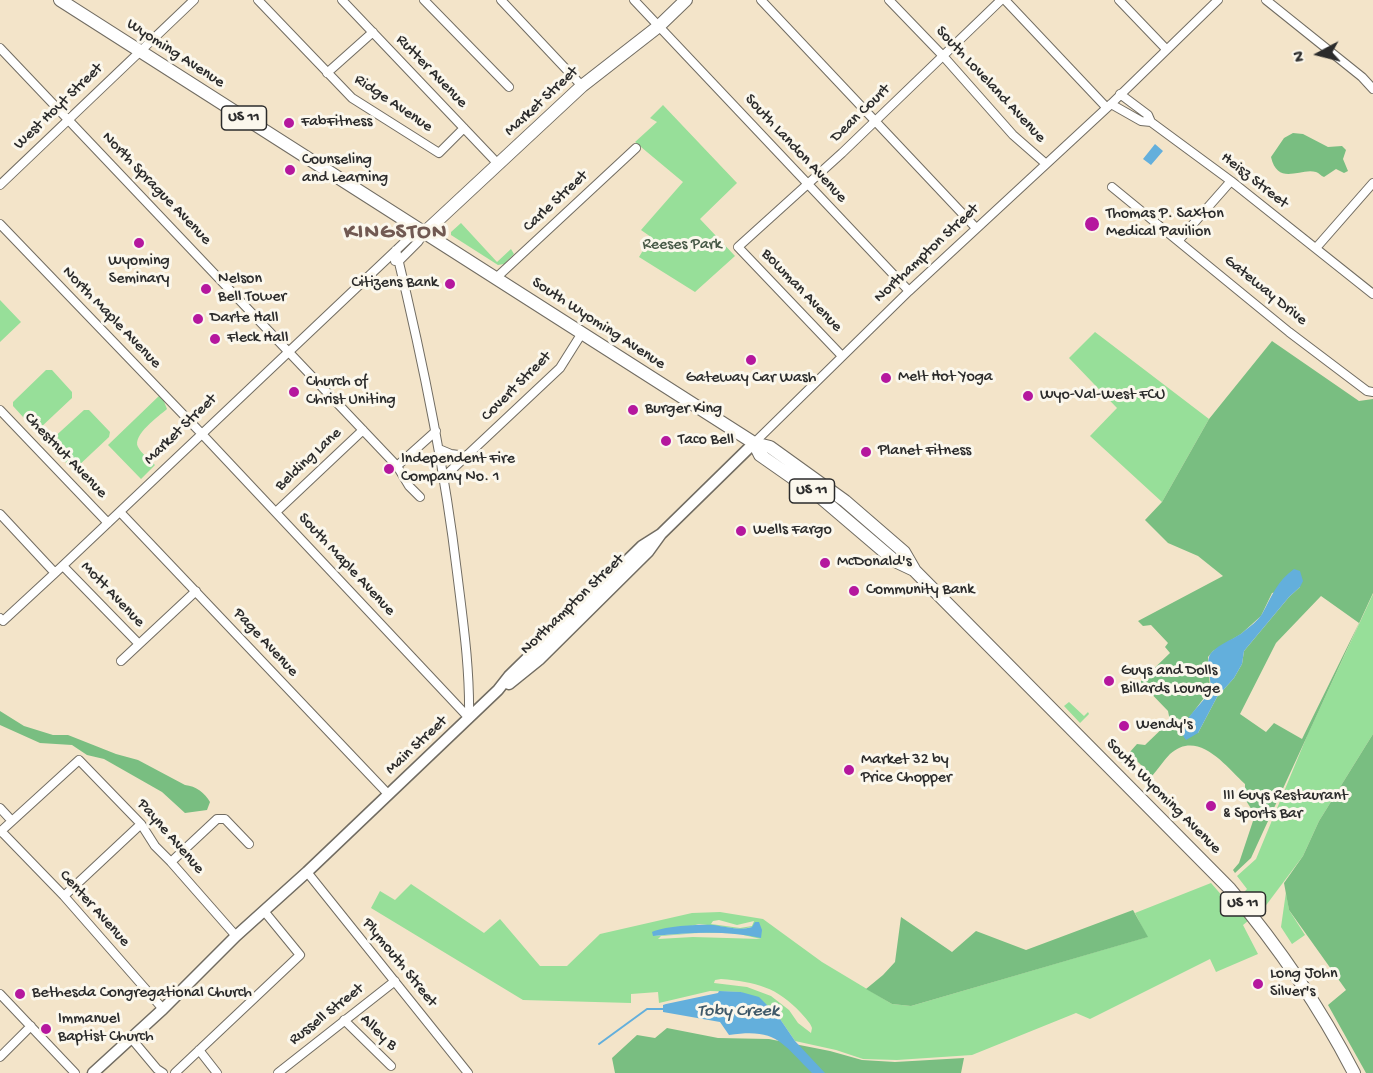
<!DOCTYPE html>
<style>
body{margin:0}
#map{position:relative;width:1373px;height:1073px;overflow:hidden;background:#f3e4c9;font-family:"Gochi Hand",sans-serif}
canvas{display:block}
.north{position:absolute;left:1289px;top:24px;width:60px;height:60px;-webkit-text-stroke:4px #fbf7ec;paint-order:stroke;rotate:263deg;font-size:16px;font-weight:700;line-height:24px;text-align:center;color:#2b2b2b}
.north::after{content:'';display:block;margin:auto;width:21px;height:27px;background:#2b2b2b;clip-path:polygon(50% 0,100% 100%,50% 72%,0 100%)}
</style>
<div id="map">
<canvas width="1373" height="1073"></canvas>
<div class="north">N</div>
</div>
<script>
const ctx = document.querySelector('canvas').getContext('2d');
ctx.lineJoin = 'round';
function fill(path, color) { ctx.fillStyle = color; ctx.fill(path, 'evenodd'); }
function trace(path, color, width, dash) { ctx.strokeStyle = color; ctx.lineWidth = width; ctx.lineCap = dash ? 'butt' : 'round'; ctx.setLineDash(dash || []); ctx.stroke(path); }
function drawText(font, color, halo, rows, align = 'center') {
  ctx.font = font + ' "Gochi Hand",sans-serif'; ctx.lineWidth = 6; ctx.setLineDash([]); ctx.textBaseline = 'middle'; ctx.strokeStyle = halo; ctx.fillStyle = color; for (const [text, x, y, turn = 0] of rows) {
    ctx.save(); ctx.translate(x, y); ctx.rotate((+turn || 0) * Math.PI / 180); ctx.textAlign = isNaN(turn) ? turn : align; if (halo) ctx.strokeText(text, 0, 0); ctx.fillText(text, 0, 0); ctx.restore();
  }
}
const green = new Path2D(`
 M663,105L737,183L700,219L735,256L695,292L639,257L651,237L641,230L683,182L635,142L657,122L650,118Z
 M461,223L497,262L511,249L514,254L504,264L498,265L451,235V232Z
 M0,300L21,322L0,342Z
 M1095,332L1209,419L1162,502L1090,436L1117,408L1069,358Z
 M46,370H52L72,392V398L39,429H34L13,406V402Z
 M161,394L167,409C159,416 132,435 138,447C141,453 150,460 155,465L141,479L108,445Z
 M84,410H89L110,432L109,437L76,468H71L50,446V441Z
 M1373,594V734L1319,821L1303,856L1264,908L1243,925L1258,954L1216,972L1210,959L1090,1019L1076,1013L972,1055L897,1060L863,1059L836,1050L795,1041L778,1016L741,992L710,991L659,1003L658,992L631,994V1003L523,1000L371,908L380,891L395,900L411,884L484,933L500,919L540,966H567L600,934L692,913L720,912L763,919L822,962L892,1004L911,1006L1147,937L1135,913L1211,883L1231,906L1247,889L1237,876L1256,859L1307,736ZM719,920L737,925L754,921L752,926L740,928L711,924L713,921ZM699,924L741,929L752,927L760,937C724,930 690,933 653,936ZM711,932L739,934L761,939L693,937L658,939L661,936ZM721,979C756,982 777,987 801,1013C805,1018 810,1022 812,1028L811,1033L798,1023L789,1010L771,996L747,987L714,983L715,980Z
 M1069,702L1084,716L1088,712L1089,714L1080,723L1064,706Z
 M1286,892L1289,910L1305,935L1292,944L1281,927Z`);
const forest = new Path2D(`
 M1293,133L1303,134L1328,147L1342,146L1346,150L1343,159L1348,171L1344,173L1336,169L1324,177C1321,176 1319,173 1316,172C1301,167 1278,187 1271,157L1284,138Z
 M1272,341L1359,401L1373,399V593L1251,858L1235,873L1233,870L1239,863L1255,815L1245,799V784C1225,765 1198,729 1170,754C1164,760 1158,769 1152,776L1136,760L1127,768L1121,762L1137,744L1145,745L1170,721L1168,711L1140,682L1170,653L1165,647L1168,643L1151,625L1143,626L1138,621L1223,576L1198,556L1168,543L1145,520L1162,502L1209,419ZM1300,587L1289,597L1244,651L1242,664L1234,678L1217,697L1198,733L1185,723L1210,690L1208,657L1213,651L1241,634L1261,616L1272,593ZM1321,596L1359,623L1302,739L1274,723L1266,732L1240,714L1276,643Z
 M0,711L24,726L53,735H68L116,754L138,760L185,785C196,786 205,793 210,802L207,810L185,813L162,792L104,759L87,755L72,745L40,743L0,725Z
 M1373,734V1073H1366L1328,1005L1346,990L1289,910L1284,883L1303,856L1319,821Z
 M1133,910L1148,937L911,1006L892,1004L866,989L883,975L895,962L901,917L952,952L976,931L1026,950Z
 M667,1028L718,1038L769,1039L830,1051L862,1060L895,1062L964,1058L961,1073H615L612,1058L637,1035L655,1038Z`);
const water = new Path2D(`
 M1155,144L1163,151L1151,165L1143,159Z
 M1294,569L1300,571L1303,581L1300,587L1289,597L1244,651L1242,664L1234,678L1217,697L1198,733L1186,740C1172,724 1206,704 1210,689C1212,679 1206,667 1209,657C1212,647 1234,639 1242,633C1249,627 1258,621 1262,614C1272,596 1277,581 1294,569Z
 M755,922H759L762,930L761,938C724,930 689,933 653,936L652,932C665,926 700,924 714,925C727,927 740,931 752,927Z
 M719,991L741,992L759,997L778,1016L795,1041L825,1073H812C781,1042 776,1028 729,1035L720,1022L663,1012V1005L666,1004L718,993Z`);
const stream = new Path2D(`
 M599,1044L647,1009H666`);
const minor = new Path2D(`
 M258,0L352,98L439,153L464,128
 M342,0L499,165
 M424,0L509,87
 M501,0L582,86
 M634,0L909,291
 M761,0L976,228
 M889,0L944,57L1013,135L1045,163
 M1005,0L1106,107
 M1119,0L1166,49
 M1266,0L1362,77L1373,89
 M0,48L397,466L409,486L420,497
 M327,73L373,32
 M1120,94L1148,115L1151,122
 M1111,104L1141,121L1151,122L1231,181L1373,294
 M0,185L194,0
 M1112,187L1289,332L1367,391L1373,392
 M0,224L201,433L469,718
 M1179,240L1231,181
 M1316,248L1373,183
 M396,250C422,357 444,462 457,572C463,621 470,668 469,718
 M395,261H399L418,242L424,233
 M496,278L636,148
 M842,356L738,247L842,153L1001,0
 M0,410L108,523
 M754,443L909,291L1111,104L1218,0
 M439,449L451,454L466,456
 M397,466L436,431
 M444,477L560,368L582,333
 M120,512L388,794
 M276,512L363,430
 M0,514L55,573
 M63,566L139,644
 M0,618L3,621L55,573L409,238L424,233
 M121,661L196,591
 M0,808L12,821
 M1,831L64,896L163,1009
 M0,832L79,760L141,824L155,846L171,862L236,936
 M171,862L217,819H225L249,844
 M307,872L468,1073
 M64,896L141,824
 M0,994L75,1073
 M344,1020L391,1066
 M131,1038L157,1069L163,1073
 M199,1050L217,1073
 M0,1057L31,1026
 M175,1073L300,955L264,911
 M278,1073L395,981`);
const tertiary = new Path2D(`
 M509,684L540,659L648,552L661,534L754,443
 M93,1073L163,1009L236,936L307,872L498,690L509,676L642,546L661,534`);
const primary = new Path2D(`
 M60,0L754,443L770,447L845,501L904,552L915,571L1230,889C1278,946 1320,1007 1354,1073
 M424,233L582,86L659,26L686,0
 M754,443L760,455L820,497L895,561L914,570`);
const markers = [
 [289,123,6,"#b5179e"],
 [290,170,6,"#b5179e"],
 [1092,224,8,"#b5179e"],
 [139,243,6,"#b5179e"],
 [450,284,6,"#b5179e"],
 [206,289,6,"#b5179e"],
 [198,319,6,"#b5179e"],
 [215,339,6,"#b5179e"],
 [751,360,6,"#b5179e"],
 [886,378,6,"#b5179e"],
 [294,392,6,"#b5179e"],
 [1028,396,6,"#b5179e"],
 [633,410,6,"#b5179e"],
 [666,441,6,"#b5179e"],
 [866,452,6,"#b5179e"],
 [389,469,6,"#b5179e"],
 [741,531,6,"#b5179e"],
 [825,563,6,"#b5179e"],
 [854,591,6,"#b5179e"],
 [1109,681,6,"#b5179e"],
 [1124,726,6,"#b5179e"],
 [849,770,6,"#b5179e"],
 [1211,806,6,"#b5179e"],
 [1258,984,6,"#b5179e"],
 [20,994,6,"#b5179e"],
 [46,1029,6,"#b5179e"]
];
const shields = [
 [244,118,45],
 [812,491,45],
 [1243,904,45]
];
const shieldNames = [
 ["US 11",244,118],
 ["US 11",812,491],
 ["US 11",1243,904]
];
const streetNames = [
 ["Wyoming Avenue",175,54,33],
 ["Rutter Avenue",431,72,46],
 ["South Loveland Avenue",990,85,47],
 ["Market Street",542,102,-43],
 ["Ridge Avenue",393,104,34],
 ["West Hoyt Street",59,107,-44],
 ["Dean Court",861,114,-44],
 ["South Landon Avenue",795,149,47],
 ["Heisz Street",1254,181,38],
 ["North Sprague Avenue",156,189,46],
 ["Carle Street",556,202,-43],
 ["Northampton Street",927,254,-43],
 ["Bowman Avenue",801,291,46],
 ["Gateway Drive",1265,291,39],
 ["North Maple Avenue",111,318,46],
 ["South Wyoming Avenue",598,324,33],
 ["Covert Street",517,387,-45],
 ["Market Street",181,430,-44],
 ["Chestnut Avenue",65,456,46],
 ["Belding Lane",309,460,-43],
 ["South Maple Avenue",346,565,47],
 ["Mott Avenue",112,595,46],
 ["Northampton Street",573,605,-44],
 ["Page Avenue",265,643,47],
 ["Main Street",417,746,-43],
 ["South Wyoming Avenue",1163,797,45],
 ["Payne Avenue",170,837,49],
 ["Center Avenue",94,909,48],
 ["Plymouth Street",399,963,51],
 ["Russell Street",327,1015,-38],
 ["Alley B",378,1033,44]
];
const poiNames = [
 ["FabFitness",301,123],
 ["Counseling",302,161],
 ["and Learning",302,179],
 ["Thomas P. Saxton",1106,215],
 ["Medical Pavilion",1106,233],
 ["Wyoming",139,262,"center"],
 ["Seminary",139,280,"center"],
 ["Nelson",218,280],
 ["Bell Tower",218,298],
 ["Citizens Bank",438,284,"right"],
 ["Darte Hall",210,319],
 ["Fleck Hall",227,339],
 ["Melt Hot Yoga",898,378],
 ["Gateway Car Wash",751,379,"center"],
 ["Church of",306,383],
 ["Christ Uniting",306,401],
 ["Wyo-Val-West FCU",1040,396],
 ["Burger King",645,410],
 ["Taco Bell",678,441],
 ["Planet Fitness",878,452],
 ["Independent Fire",401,460],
 ["Company No. 1",401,478],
 ["Wells Fargo",753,531],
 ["McDonald's",837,563],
 ["Community Bank",866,591],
 ["Guys and Dolls",1121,672],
 ["Billards Lounge",1121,690],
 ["Wendy's",1136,726],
 ["Market 32 by",861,761],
 ["Price Chopper",861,779],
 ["III Guys Restaurant",1223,797],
 ["& Sports Bar",1223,815],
 ["Long John",1270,975],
 ["Silver's",1270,993],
 ["Bethesda Congregational Church",32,994],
 ["Immanuel",58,1020],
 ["Baptist Church",58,1038]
];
const parkNames = [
 ["Reeses Park",682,246]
];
const waterNames = [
 ["Toby Creek",738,1012]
];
const districtNames = [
 ["KINGSTON",396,234]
];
fill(green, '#97df99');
fill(forest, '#79be81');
fill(water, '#63afdc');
trace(stream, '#63afdc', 2);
trace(minor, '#716c62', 10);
trace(tertiary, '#716c62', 13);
trace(primary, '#716c62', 14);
trace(minor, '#fff', 8);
trace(tertiary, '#fff', 10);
trace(primary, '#fff', 12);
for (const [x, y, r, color] of markers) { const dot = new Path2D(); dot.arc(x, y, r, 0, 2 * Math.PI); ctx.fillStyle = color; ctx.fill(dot); trace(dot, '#fbf7ec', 2); }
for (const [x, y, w] of shields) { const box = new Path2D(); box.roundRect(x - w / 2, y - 12, w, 24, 4.5); ctx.fillStyle = '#fbf7ec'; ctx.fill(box); trace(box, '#2b2b2b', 1.5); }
drawText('bold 15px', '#2b2b2b', null, shieldNames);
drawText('16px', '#2b2b2b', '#fbf7ec', streetNames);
drawText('16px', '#2b2b2b', '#fbf7ec', poiNames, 'left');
drawText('16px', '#465846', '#fbf7ec', parkNames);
drawText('italic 18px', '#3f5969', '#fbf7ec', waterNames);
ctx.letterSpacing = '1.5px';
drawText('bold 22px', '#715952', '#fbf7ec', districtNames);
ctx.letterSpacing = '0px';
</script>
